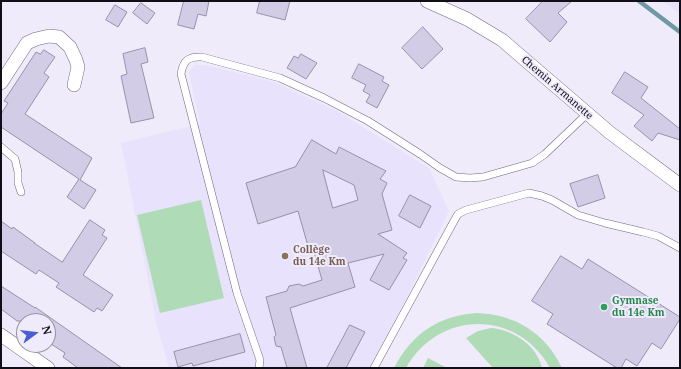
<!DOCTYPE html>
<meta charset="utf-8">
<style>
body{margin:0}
#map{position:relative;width:681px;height:369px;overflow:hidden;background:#efebfb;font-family:"Noto Serif",serif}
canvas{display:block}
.frame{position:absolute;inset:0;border:2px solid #110e17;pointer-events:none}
.north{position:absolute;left:16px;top:313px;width:40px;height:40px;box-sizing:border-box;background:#efebfb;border:1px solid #9693a0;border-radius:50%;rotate:75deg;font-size:11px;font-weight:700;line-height:16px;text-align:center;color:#110e17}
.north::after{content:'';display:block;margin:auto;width:14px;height:18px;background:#4a5ed3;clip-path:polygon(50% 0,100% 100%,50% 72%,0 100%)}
</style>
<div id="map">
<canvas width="681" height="369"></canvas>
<div class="frame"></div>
<div class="north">N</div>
</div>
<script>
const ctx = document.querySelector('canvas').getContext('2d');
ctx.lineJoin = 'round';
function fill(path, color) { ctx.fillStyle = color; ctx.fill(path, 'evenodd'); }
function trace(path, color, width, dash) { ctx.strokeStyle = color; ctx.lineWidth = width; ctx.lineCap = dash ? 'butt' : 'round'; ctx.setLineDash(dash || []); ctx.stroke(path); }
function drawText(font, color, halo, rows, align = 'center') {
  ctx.font = font + ' "Noto Serif",serif'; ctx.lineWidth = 4; ctx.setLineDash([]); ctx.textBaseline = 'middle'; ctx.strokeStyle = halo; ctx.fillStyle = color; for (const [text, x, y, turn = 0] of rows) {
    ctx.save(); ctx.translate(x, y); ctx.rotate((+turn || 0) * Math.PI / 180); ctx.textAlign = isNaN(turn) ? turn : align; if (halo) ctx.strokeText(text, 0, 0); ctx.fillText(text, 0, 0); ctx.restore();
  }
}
const built = new Path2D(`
 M662,1H680V14Z
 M195,65H205L274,82L339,112L429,168L449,211L405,301L369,368H169L157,326L121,143L200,124L189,72Z`);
const green = new Path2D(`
 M201,200L224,298L160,313L137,215Z
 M477,313C514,314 546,333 562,368H550C517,309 439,310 406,368H394C412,334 437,316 477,313Z
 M491,328C513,330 537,345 542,368L492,367L466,338L478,331Z
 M428,358L447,368H423Z`);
const stream = new Path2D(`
 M639,1L680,32`);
const building = new Path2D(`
 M184,1H209L206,16L198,14L194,29L178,25Z
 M260,1H290L285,20L257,13Z
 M543,1H572L558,13L567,22L550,42L526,19Z
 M141,3L155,13L147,24L133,13Z
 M115,5L127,12L118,27L106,20Z
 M423,27L443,49L422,69L402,48Z
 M145,48L148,62L141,64L154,118L131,123L121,76L127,74L123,54Z
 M44,50L55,57L44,73L49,77L25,114L92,158L80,180L96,190L84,209L67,197L79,179L1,127V114L8,103L4,101L36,52L40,54Z
 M301,54L317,63L306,79L287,68L294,56L298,58Z
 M359,64L384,77L382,81L389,85L377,108L366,102L370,95L363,91L366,85L352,78Z
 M625,72L648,87L641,98L680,129V140L658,133L652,141L634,126L644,115L612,93Z
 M312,140L336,154L339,147L386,171L380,179L387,183L382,194L392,230L378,234L407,253L403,258L407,260L389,290L370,280L384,254L348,263L355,287L290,308L307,368H287L281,347L276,346L274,337L276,335L266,297L287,291L289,286L299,284L303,286L322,280L314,252L310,253L298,211L258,224L246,183L295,167ZM323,170L354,185L358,200L333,208Z
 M598,175L605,198L578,207L570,184Z
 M410,195L431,206L420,228L399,216Z
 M90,220L105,230L102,235L107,238L83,275L113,295L102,311L97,308L94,312L56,287L59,283L39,270L36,274L1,251V221L12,229L13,227L35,243H34L62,262Z
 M561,256L582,269L588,259L680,317V319L661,349L652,343L637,366L626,359L621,368H617L547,324L553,314L532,301Z
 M1,286L35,308V307L122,368H78L63,357L65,353L48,342V321H17L1,309Z
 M350,325L365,332L346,368H327Z
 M240,334L245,352L193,366L192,363L178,367L174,352Z`);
const service = new Path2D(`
 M1,147L15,159L18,172V183L21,192
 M259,368L260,360L237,293L181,74C183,61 188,56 202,57L280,78L324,98L368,121L420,154L440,168L456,177L470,178L483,177L532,163L545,154L587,114
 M374,368L454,221L458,214L466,210L529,193L542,196L552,200L578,215L605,223L643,232L658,236L680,248`);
const minor = new Path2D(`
 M427,1L467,19L502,40L609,132L680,185
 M1,83L27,43L36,39L49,36L59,37L70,47L76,60L78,67L74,85
 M1,335L48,368`);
const markers = [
 [285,256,4,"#8d6e63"],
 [604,307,4,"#2e9e5b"]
];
const streetNames = [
 ["Chemin Armanette",557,88,41]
];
const educationNames = [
 ["Collège",293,250],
 ["du 14e Km",293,262]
];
const leisureNames = [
 ["Gymnase",612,301],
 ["du 14e Km",612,313]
];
fill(built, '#e9e2fd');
fill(green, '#b0dbb7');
trace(stream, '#6d9aa4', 4.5);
fill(building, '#d3cce6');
trace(building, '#9791a9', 1);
trace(service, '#6e687f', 8);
trace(minor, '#6e687f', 14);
trace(service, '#fff', 7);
trace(minor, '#fff', 13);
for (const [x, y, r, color] of markers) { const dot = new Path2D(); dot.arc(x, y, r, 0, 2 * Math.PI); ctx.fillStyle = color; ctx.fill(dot); trace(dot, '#efebfb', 1.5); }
drawText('10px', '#110e17', '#efebfb', streetNames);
drawText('bold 10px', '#785e54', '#efebfb', educationNames, 'left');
drawText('bold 10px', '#27864d', '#efebfb', leisureNames, 'left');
</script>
